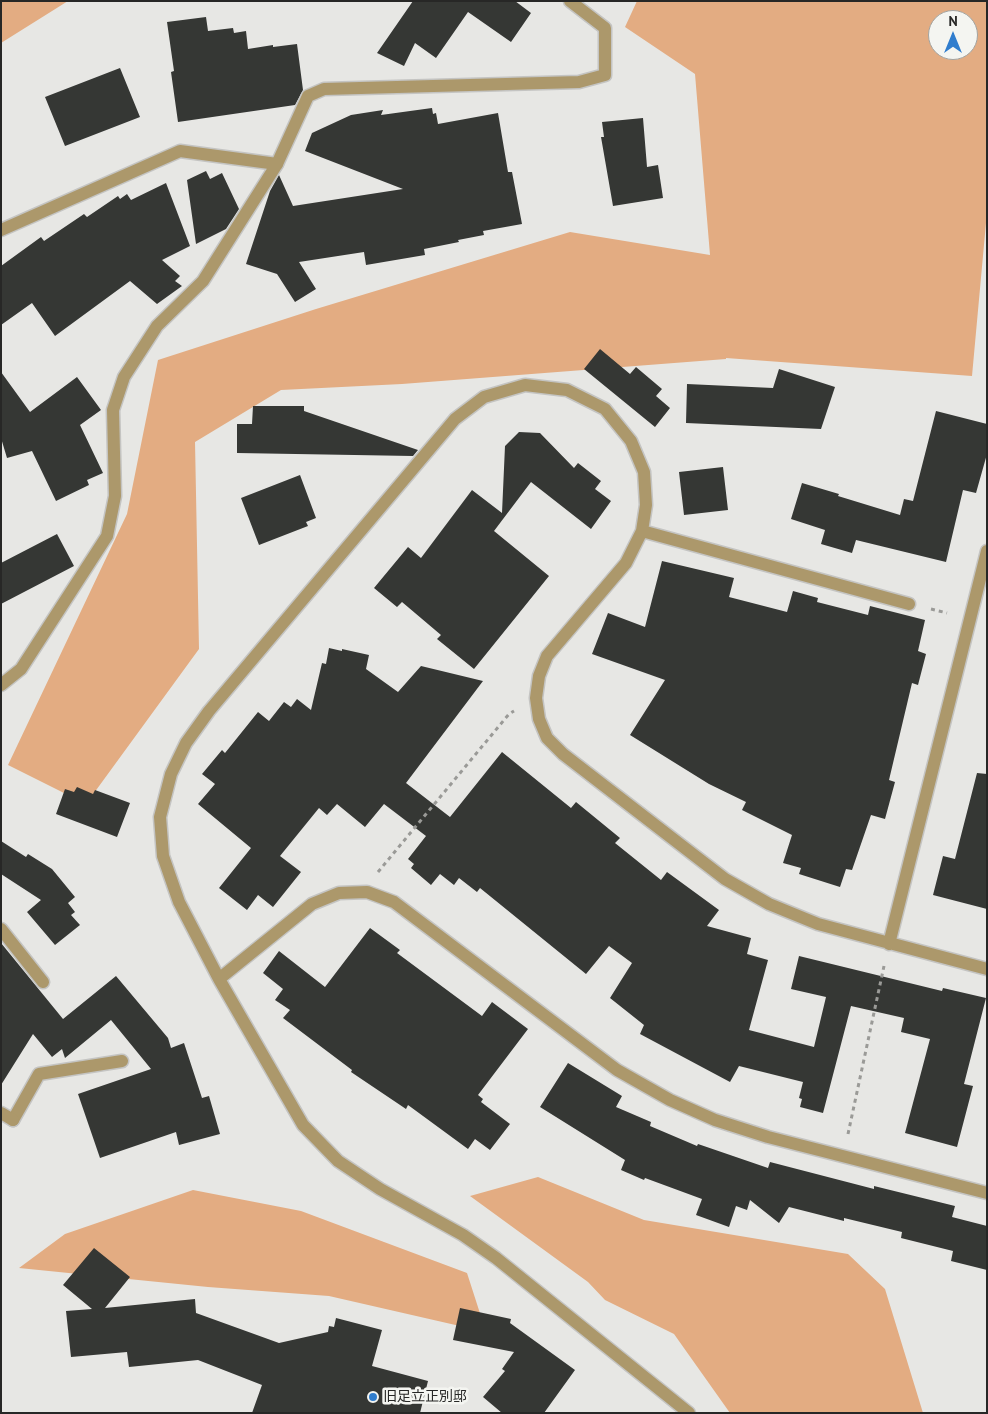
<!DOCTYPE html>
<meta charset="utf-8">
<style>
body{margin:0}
#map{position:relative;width:988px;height:1414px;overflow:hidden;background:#e7e7e4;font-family:"PT Sans",sans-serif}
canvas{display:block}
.frame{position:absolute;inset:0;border:2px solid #272726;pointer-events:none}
.north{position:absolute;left:928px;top:10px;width:50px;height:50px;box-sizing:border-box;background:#f4f5f1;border:1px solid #a2a3a0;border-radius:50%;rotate:0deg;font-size:14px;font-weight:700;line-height:20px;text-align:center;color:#272726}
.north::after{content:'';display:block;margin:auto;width:18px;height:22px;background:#307dcd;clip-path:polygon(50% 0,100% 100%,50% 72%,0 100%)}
</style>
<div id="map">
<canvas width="988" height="1414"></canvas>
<div class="frame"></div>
<div class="north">N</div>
</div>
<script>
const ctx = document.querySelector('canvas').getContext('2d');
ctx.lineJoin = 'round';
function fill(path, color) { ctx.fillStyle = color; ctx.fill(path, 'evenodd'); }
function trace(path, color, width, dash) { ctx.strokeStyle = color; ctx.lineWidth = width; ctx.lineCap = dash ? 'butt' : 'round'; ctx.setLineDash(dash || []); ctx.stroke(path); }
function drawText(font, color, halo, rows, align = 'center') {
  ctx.font = font + ' "PT Sans","Noto Sans JP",sans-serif'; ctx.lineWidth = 5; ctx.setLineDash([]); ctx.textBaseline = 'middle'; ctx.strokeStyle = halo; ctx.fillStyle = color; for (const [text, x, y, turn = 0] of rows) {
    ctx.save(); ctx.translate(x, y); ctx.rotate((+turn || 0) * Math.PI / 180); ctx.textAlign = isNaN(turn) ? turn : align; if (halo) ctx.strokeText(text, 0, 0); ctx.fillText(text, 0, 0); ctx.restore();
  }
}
const forest = new Path2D(`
 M1,1H68L1,43Z
 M637,1H987V212L972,376L726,358V359L402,384L281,390L195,442L199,649L86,804L8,765L127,514L158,360L316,309L570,232L710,255L695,74L625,27ZM938,20H968V50H938Z
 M538,1177L644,1220L848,1254L885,1289L923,1413H730L674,1334L605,1300L588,1282L470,1196Z
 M193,1190L301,1211L467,1273L486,1332L329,1296L208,1287L19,1268L65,1234Z`);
const building = new Path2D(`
 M413,1H515L531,13L511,42L468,12L436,58L415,43L404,66L377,53Z
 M206,17L208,31L233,28L234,33L246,31L248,49L273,45V47L297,44L303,90L295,105L178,122L171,72L174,71L167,22Z
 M120,68L140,117L65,146L45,97Z
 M432,108L433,114L436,113L438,124L498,113L508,172H512L522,224L483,231L484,235L458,240L459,242L424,249L425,255L366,265L364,252L299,262L316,289L295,302L277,274L246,264L270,191L279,175L293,206L403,189L305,151L312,133L351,115L383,110L381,115Z
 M643,118L647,167L658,165L663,198L613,206L601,137H604L602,122Z
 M206,171L210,179L222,173L239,209L226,229L196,244L187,180Z
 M166,183L190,246L162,260L180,276L175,281L182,286L157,304L130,281L55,336L32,303L1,325V266L41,237L44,241L84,214L87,217L118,196L120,199L127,194L131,200Z
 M600,349L630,374L636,367L662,389L656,396L670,408L655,427L584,369Z
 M779,369L835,387L821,429L686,423L687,384L773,388Z
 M1,372L30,412L77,377L101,410L80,425L103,473L87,480L89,485L56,501L32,451L7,458L1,438Z
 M253,406H304V411L418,450L413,456L237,453V424H252Z
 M936,411L987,424V454L976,493L963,490L946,562L856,540L852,553L821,544L825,530L791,519L802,483L839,494L838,496L900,515L904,499L913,501Z
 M519,432L540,433L574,468L578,463L601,481L595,489L611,501L591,529L531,482L494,531L549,576L474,669L437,639L441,635L402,602L397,607L374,588L408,547L421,558L472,490L502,513L505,446Z
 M723,467L728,510L684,515L679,472Z
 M300,475L316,518L306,522L308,526L259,545L241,498Z
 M57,534L74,566L1,604V563Z
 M662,561L734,578L729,597L787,612L793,591L818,598L817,602L868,615L870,606L925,620L918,651L926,654L918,685L912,683L889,780L895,782L885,819L871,815L852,870L846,869L840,887L799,874L801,868L783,863L792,835L742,810L746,802L709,784L630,735L665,680L592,654L608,613L645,627Z
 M329,648L342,651V649L369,655L366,669L398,692L421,666L483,681L406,783L450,817L502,752L571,808L576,802L620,838L615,843L661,880L667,872L719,910L707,926L751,938L747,954L768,960L749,1030L814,1047L826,997L791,989L799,956L942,991L943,988L986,998L964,1084L973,1086L957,1147L905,1133L930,1039L901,1032L904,1018L851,1006L823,1113L800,1107L802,1099L799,1098L803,1082L739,1066L730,1082L640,1034L644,1025L610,998L632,963L609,946L586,974L480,888L477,892L459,878L454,885L440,874L431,885L411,868L414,864L408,859L426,836L384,804L365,827L337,804L327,815L319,808L280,856L301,872L273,907L258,895L247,910L219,888L251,848L198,804L215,784L202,774L222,750L225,753L258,712L269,721L284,702L291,707L297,699L311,710L322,663L326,664Z
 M977,773L987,774V909L933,895L943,856L955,859Z
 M77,787L93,794L95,790L130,803L117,837L56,814L65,789L74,792Z
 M1,841L26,857L28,854L52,869L75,897L68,903L75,912L71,915L80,925L55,945L27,912L41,900L1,874Z
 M370,928L400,950L397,953L482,1016L492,1002L528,1029L478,1095L483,1099L481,1102L510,1124L490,1150L475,1139L468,1149L408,1105L406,1109L351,1072L352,1070L283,1018L290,1010L275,1000L283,989L263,973L279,951L325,987Z
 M1,943L63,1019L116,976L168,1038L171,1048L184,1043L202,1098L209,1096L220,1134L179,1145L176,1132L100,1158L78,1094L151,1069L111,1020L65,1058L62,1049L52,1057L33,1034L1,1085Z
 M568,1063L622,1096L616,1107L651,1122L650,1126L697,1146L698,1144L768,1168L770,1162L874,1189V1186L955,1206L952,1217L987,1226V1270L951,1261L953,1251L901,1238L902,1232L844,1218V1221L789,1207L779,1223L750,1200L747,1210L736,1206L729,1227L696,1215L702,1199L645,1178L644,1180L621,1170L625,1160L540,1107Z
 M94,1248L130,1277L105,1308L195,1299L196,1313L279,1343L328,1332L329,1326L334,1327L336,1318L382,1330L372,1366L428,1381L420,1413H252L262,1385L198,1360L129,1367L127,1352L71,1357L66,1311L92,1309L63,1285Z
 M460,1308L511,1319L510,1323L575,1370L544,1413H502L483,1397L505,1371L502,1369L514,1352L453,1340Z`);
const path = new Path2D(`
 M931,609L947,613
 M378,872L509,714L514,711
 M848,1134L884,966`);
const lane = new Path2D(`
 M277,164L308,96L324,89L579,82L605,75V28L570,1
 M13,1120L39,1074L122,1061`);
const street = new Path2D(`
 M1,230L180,151L277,164L203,281L157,326L124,377L113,410L115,496L107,536L21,669L1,685
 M642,531L909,604
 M1,929L43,982
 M889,944L987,551
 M219,979L312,904L339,893L367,892L394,902L617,1070L670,1100L715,1120L768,1137L987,1193
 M1,1113L13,1120
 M689,1413L496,1258L463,1235L380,1189L338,1161L303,1125L219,979L179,902L163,856L160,817L171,774L186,743L209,711L455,419L484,397L525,385L567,390L605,409L631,441L644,472L646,505L642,531L626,563L547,656L539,676L536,698L539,719L547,738L563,754L725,879L769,904L818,924L987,969`);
const markers = [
 [373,1397,5,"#307dcd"]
];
const poiNames = [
 ["旧足立正別邸",383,1397]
];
fill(forest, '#e3ac82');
fill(building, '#353734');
trace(lane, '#c4c4c2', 15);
trace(street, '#c4c4c2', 15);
trace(path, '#9a9a97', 3, [4, 4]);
trace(lane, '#ac986b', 12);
trace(street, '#ac986b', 12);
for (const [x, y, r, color] of markers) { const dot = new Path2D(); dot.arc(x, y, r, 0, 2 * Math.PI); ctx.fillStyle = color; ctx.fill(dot); trace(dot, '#f4f5f1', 2); }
drawText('14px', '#272726', '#f4f5f1', poiNames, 'left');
</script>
